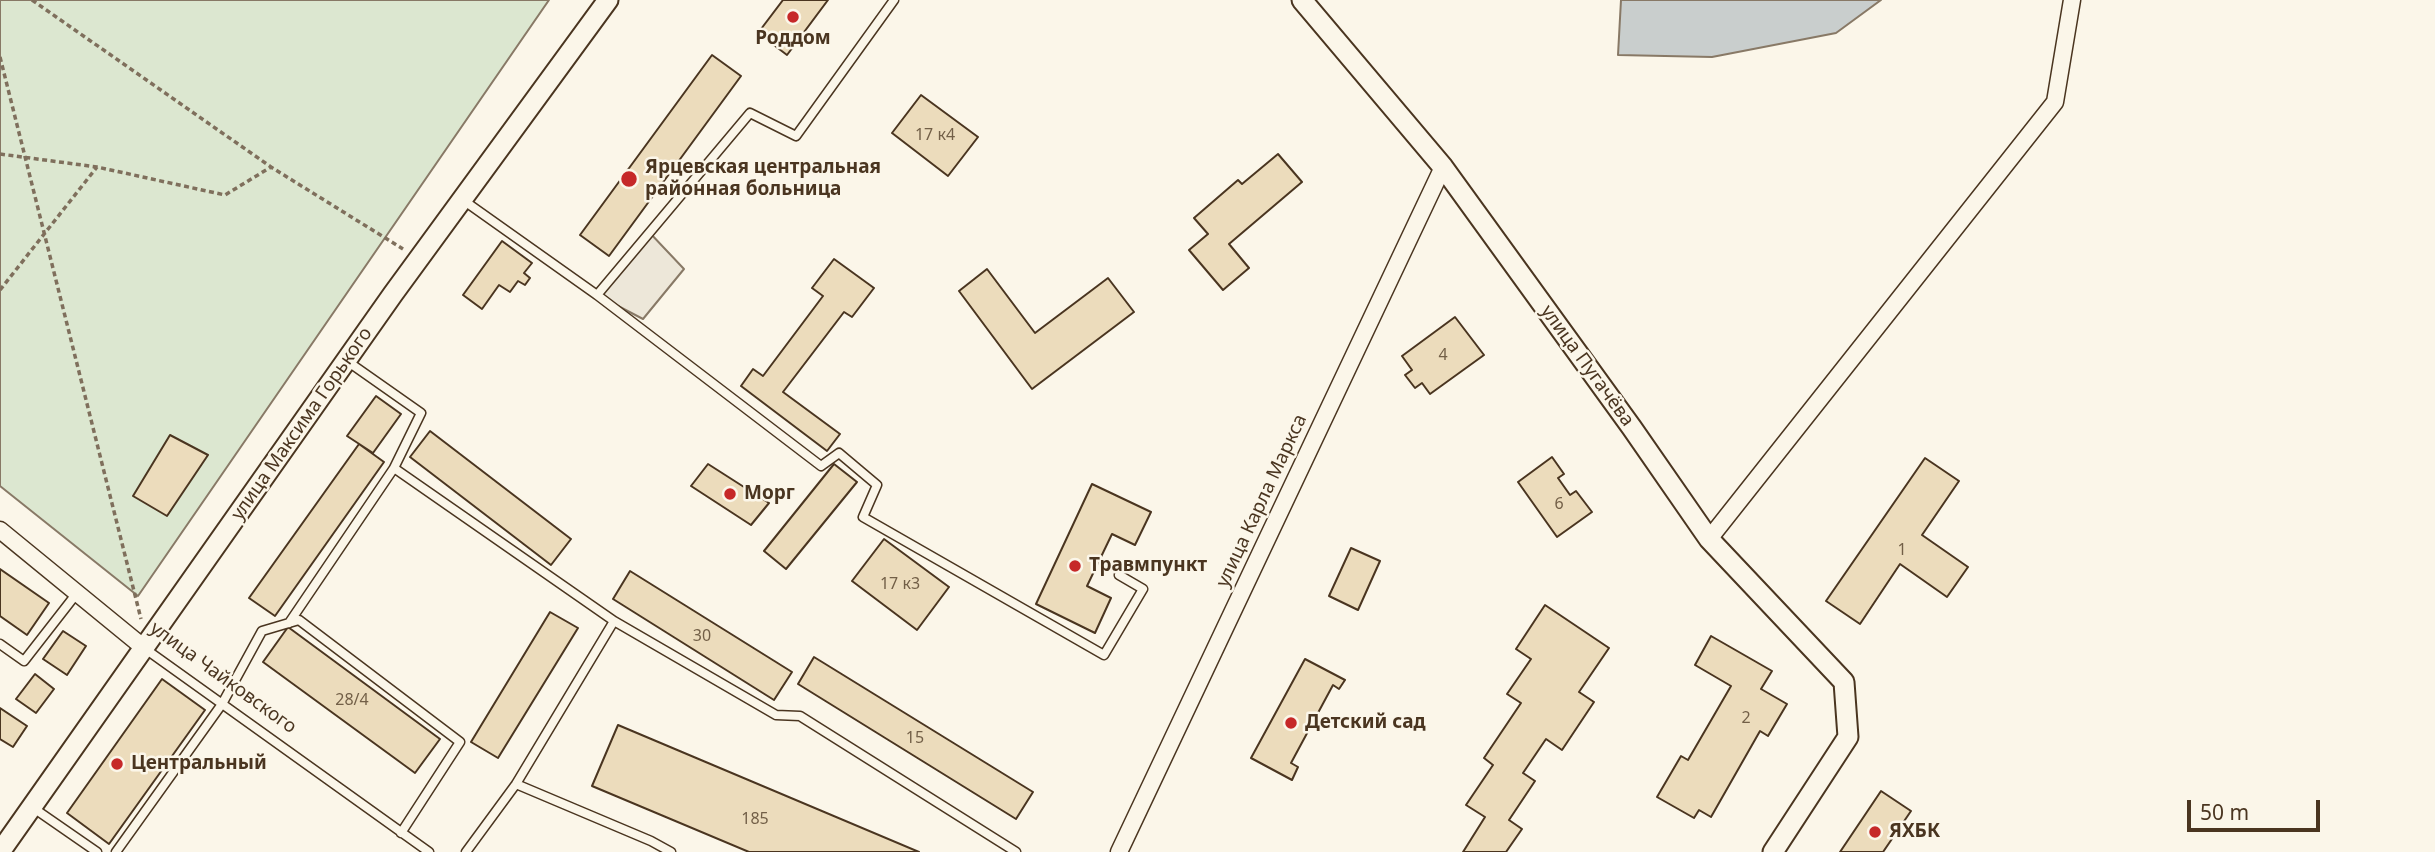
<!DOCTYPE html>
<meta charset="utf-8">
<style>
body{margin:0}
#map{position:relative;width:2435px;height:852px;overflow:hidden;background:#fbf6e9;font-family:"Noto Sans",sans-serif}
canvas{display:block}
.scale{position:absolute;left:2187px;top:800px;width:133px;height:32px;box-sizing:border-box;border:4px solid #4a3520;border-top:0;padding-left:9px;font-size:21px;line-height:24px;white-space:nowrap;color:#4a3520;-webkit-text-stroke:5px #fbf6e9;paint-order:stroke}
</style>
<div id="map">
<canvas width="2435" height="852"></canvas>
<div class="scale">50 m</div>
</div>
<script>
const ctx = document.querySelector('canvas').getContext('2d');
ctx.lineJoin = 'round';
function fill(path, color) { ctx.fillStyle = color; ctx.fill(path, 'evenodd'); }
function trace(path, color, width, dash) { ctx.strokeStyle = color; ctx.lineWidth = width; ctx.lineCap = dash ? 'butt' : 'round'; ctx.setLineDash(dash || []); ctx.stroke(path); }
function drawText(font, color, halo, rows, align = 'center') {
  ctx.font = font + ' "Noto Sans",sans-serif'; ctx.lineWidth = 5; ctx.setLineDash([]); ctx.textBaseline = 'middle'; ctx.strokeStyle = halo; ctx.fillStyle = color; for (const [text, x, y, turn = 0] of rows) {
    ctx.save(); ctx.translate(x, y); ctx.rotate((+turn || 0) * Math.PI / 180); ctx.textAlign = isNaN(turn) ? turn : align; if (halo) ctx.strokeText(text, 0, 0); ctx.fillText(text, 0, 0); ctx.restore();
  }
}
const green = new Path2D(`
 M0,0H549L138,596L0,486Z`);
const parking = new Path2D(`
 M649,232L684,269L643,319L597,295Z`);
const water = new Path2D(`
 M1621,0H1881L1836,33L1712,57L1618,55Z`);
const building = new Path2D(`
 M783,0H828L787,55L758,33Z
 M712,55L741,76L609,256L580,235Z
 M921,95L978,137L948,176L892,133Z
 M1278,154L1302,182L1229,244L1249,268L1223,290L1189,250L1208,234L1194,218L1238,180L1242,184Z
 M502,241L532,263L524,273L530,278L525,285L518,281L510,292L499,285L482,309L463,295Z
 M834,259L874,288L852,317L844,312L783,392L840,434L827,451L741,386L753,369L763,376L823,296L812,288Z
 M987,269L1035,333L1108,278L1134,312L1032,389L959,291Z
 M1455,317L1484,355L1430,394L1422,383L1415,388L1405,375L1412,370L1402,356Z
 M376,396L401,414L373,453L347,436Z
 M430,431L571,539L551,565L410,457Z
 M170,435L208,455L167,516L133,496Z
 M359,444L384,462L275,616L249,598Z
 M1552,457L1564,474L1558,478L1570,495L1576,491L1592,512L1557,537L1518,482Z
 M1925,458L1959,481L1922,535L1968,567L1947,597L1900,564L1860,624L1826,601Z
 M708,464L769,503L751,525L691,486Z
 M834,464L857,482L786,569L764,551Z
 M1092,484L1151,512L1135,545L1112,534L1087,586L1111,598L1095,633L1036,604Z
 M884,539L949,587L917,630L852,581Z
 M1351,548L1380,561L1358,610L1329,596Z
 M0,569L49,603L27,635L0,616Z
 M630,571L792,672L774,700L613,599Z
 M1545,605L1609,648L1579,692L1594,702L1562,750L1546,739L1523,773L1535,781L1509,820L1522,829L1506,852H1463L1485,817L1466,805L1493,765L1484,758L1521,703L1507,694L1531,659L1516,649Z
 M550,612L578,628L498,758L471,742Z
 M288,627L440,739L415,773L263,662Z
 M63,631L86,646L67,675L43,659Z
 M1711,636L1772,671L1761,689L1787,704L1768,736L1760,731L1711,817L1699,810L1694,818L1657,797L1681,756L1688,760L1731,686L1695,665Z
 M814,657L1033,792L1016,819L798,684Z
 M1305,659L1345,680L1339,689L1333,685L1291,763L1298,767L1292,780L1251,758Z
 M35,674L54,689L36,713L16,699Z
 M162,679L205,710L109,844L67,813Z
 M0,708L27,726L13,747L0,739Z
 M618,725L919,852H749L592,786Z
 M1881,791L1911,811L1883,852H1840Z`);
const path = new Path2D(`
 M32,0L271,167
 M0,57L141,619
 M0,154L97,167L225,195L271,167L403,249
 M0,290L97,167`);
const service = new Path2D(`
 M463,200L597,295L821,466L839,453L877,485L863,517L1104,655L1143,589L1119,575
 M597,295L750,113L796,136L894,0
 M347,361L421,413L394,468L614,621
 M289,623L394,468
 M0,644L24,661L77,593
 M144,648L429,852
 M516,784L651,841L671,852
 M32,807L97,852
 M116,852L222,704L262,631L299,620L460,742L401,833
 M466,852L516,784L614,621L776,715L800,716L1016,852`);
const minor = new Path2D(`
 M0,530L143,647
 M1709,539L2055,102L2072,0
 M1119,852L1443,167`);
const tertiary = new Path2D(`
 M1302,0L1443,167L1632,428L1709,539L1844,682L1848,737L1773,852
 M0,852L393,294L608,0`);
const markers = [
 [793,17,7,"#c62828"],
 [629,179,9,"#c62828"],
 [730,494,7,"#c62828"],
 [1075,566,7,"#c62828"],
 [1291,723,7,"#c62828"],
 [117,764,7,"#c62828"],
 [1875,832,7,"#c62828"]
];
const numberNames = [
 ["17 к4",935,135],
 ["4",1443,355],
 ["6",1559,504],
 ["1",1902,550],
 ["17 к3",900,584],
 ["30",702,636],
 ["28/4",352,700],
 ["2",1746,718],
 ["15",915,738],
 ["185",755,819]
];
const poiNames = [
 ["Роддом",793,39,"center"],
 ["Ярцевская центральная",645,168],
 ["районная больница",645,190],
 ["Морг",744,494],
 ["Травмпункт",1089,566],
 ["Детский сад",1305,723],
 ["Центральный",131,764],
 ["ЯХБК",1889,832]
];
const streetNames = [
 ["улица Пугачёва",1587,366,54],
 ["улица Максима Горького",302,424,-55],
 ["улица Карла Маркса",1262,501,-65],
 ["улица Чайковского",223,678,36]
];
fill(green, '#dce7d0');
trace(green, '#887966', 2);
fill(parking, '#ede7d9');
trace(parking, '#887966', 2);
fill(water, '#c9cecd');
trace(water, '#887966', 2);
fill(building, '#ecdcbc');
trace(building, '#4a3520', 2);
trace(service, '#4a3520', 11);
trace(minor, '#4a3520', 19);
trace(tertiary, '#4a3520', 23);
trace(path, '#7f6f5c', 3.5, [5, 3.5]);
trace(service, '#fbf6e9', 8);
trace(minor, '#fbf6e9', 16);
trace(tertiary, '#fbf6e9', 19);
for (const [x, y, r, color] of markers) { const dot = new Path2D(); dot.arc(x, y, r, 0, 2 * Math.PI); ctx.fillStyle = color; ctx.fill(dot); trace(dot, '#fbf6e9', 2.5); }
drawText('16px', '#725f47', null, numberNames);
drawText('bold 19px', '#4a3520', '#fbf6e9', poiNames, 'left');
drawText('19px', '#4a3520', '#fbf6e9', streetNames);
</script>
